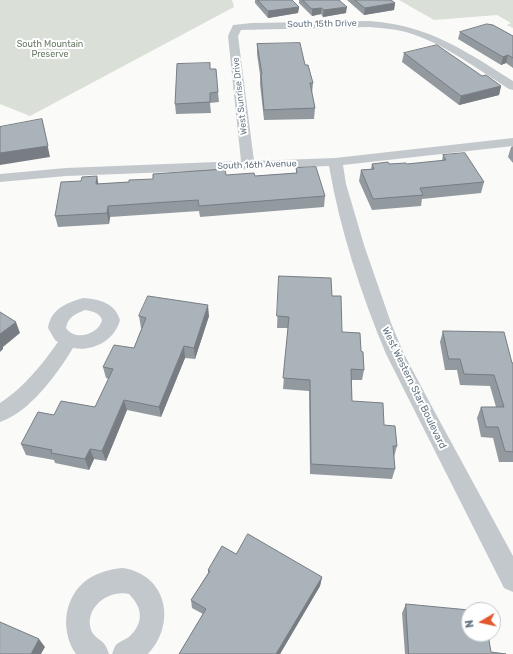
<!DOCTYPE html>
<style>
body{margin:0}
#map{position:relative;width:513px;height:654px;overflow:hidden;background:#fafaf8;font-family:Rubik,sans-serif}
canvas{display:block}
.north{position:absolute;left:461px;top:602px;width:40px;height:40px;box-sizing:border-box;background:#fff;border:1px solid #c1c8cd;border-radius:50%;rotate:261deg;font-size:11px;font-weight:700;line-height:16px;text-align:center;color:#657683}
.north::after{content:'';display:block;margin:auto;width:14px;height:18px;background:#e4572e;clip-path:polygon(50% 0,100% 100%,50% 72%,0 100%)}
</style>
<div id="map">
<canvas width="513" height="654"></canvas>
<div class="north">N</div>
</div>
<script>
const ctx = document.querySelector('canvas').getContext('2d');
ctx.lineJoin = 'round';
function fill(path, color) { ctx.fillStyle = color; ctx.fill(path, 'evenodd'); }
function trace(path, color, width, dash) { ctx.strokeStyle = color; ctx.lineWidth = width; ctx.lineCap = dash ? 'butt' : 'round'; ctx.setLineDash(dash || []); ctx.stroke(path); }
function drawText(font, color, halo, rows, align = 'center') {
  ctx.font = font + ' Rubik,sans-serif'; ctx.lineWidth = 4; ctx.setLineDash([]); ctx.textBaseline = 'middle'; ctx.strokeStyle = halo; ctx.fillStyle = color; for (const [text, x, y, turn = 0] of rows) {
    ctx.save(); ctx.translate(x, y); ctx.rotate((+turn || 0) * Math.PI / 180); ctx.textAlign = isNaN(turn) ? turn : align; if (halo) ctx.strokeText(text, 0, 0); ctx.fillText(text, 0, 0); ctx.restore();
  }
}
const green = new Path2D(`
 M0,0H232L234,7L30,116L0,104Z
 M399,0H513V28L507,25L511,23L497,15L434,20Z`);
const minor = new Path2D(`
 M369,21C428,25 464,50 513,81V90L509,89C476,68 443,43 406,32C394,29 381,28 369,27L241,30L238,36L254,161L335,158L513,138V146L343,165L346,184L364,245L391,323L404,354L431,405L513,556V592L504,588L386,354C361,294 340,230 329,166L66,176L0,182V174L66,168L241,161L228,36L233,25L252,23Z
 M83,298C99,299 115,303 120,320C115,340 93,352 73,348C57,374 30,412 0,422V403C23,388 42,365 58,342L55,340L48,328C51,309 66,303 83,298ZM85,310C92,311 100,313 102,320C99,334 75,342 66,328C68,317 75,314 85,310Z
 M123,568C167,575 177,623 148,654H112C113,652 114,647 116,645C118,642 125,640 129,637C144,623 143,608 129,594C108,589 82,609 92,632C95,638 102,640 105,645C107,648 108,651 109,654H76C61,633 63,601 83,583C93,574 109,569 123,568Z`);
const wall = new Path2D(`
 M255,0H292L299,7L298,13L268,18L255,3Z
 M299,0H339L346,13L323,17L321,14L312,16L299,3Z
 M347,0H391L395,3L394,10L364,15Z
 M460,32L513,36V68L506,63L501,65L458,39Z
 M257,44L305,65L313,83L312,94L315,108L314,119L264,120L260,84V75L257,54Z
 M404,53L482,76L501,86L499,95L459,105L402,62Z
 M210,69L218,92L219,102L210,103L211,113L176,114L175,104Z
 M513,146V163L508,157L511,147Z
 M443,155L484,182L481,193L422,199L421,206L372,210L359,181L361,170L371,169L372,164H407L442,161Z
 M296,168L325,196L324,207L200,217L199,211L110,217L109,224L58,227L55,216L81,181L99,184L129,182L226,175L255,176L296,173Z
 M279,276L332,296L342,332L361,351L364,370L362,380H352V401L384,425L397,446L394,457L395,469L392,479L310,474L309,391L283,389L288,328H277Z
 M139,316H209L195,359L185,358L161,417L127,410L106,461L94,459L89,470L55,463L54,460L26,455L21,444L54,415L95,407L109,379L106,378L103,367L134,348L142,328H141Z
 M443,331L513,363V462H499L493,438L481,437L477,418L481,407H496L490,386L460,385L457,370H445L440,342Z
 M236,554L322,577L320,586L280,654H179L203,614L192,608L191,600L208,573V570Z
 M406,604L491,652L506,654H405L402,613Z`);
const shadedWall = new Path2D(`
 M395,3L394,10L364,15L365,8Z
 M299,7L298,13L268,18V11Z
 M347,7L346,13L323,17L324,10Z
 M321,8V14L312,16V9Z
 M508,55L506,63L501,65L503,57Z
 M501,86L499,95L459,105L461,96Z
 M42,119L50,157L0,165V153Z
 M97,176L99,187L96,184Z
 M108,206L110,217L109,224L107,213Z
 M208,305L209,316L195,359L194,348Z
 M16,322L20,333L3,347V349L0,352V334Z
 M184,346L185,358L161,417L159,407Z
 M124,400L127,410L106,461L102,451Z
 M90,449L94,459L89,470L85,459Z
 M322,577L320,586L280,654H276Z
 M39,639L45,647L41,654H31Z`);
const building = new Path2D(`
 M258,0H292L299,7L268,11Z
 M303,0H339L347,7L324,10L321,8L312,9Z
 M355,0H391L395,3L365,8Z
 M487,24L493,25L513,36V58L508,55L503,57L460,32Z
 M300,43L305,65H308L313,83H310L315,108L264,110L261,74H262L257,44Z
 M437,45L482,76L486,75L501,86L461,96L404,53Z
 M210,63V69H216L218,92L210,93V102L175,104L177,64Z
 M42,119L48,146L0,153V127Z
 M465,153L484,182L420,188L423,195L373,199L361,170L374,169L372,164L388,162L389,164L406,163L407,164L446,160L443,155Z
 M316,167L325,196L199,206L198,200L108,206L107,213L55,216L61,182L81,181L82,177L97,176L96,184L129,182V180L153,179V174L225,169L226,175L254,173L255,176L297,173L296,168Z
 M279,276L331,278L332,296H341L342,332L360,333L361,351L363,352L364,370L351,369L352,401L383,403L384,425L395,426L397,446H393L395,469L311,464L310,380L283,378L289,317L277,316Z
 M148,296L208,305L194,348L184,346L159,407L124,400L102,451L90,449L85,459L51,453L52,450L21,444L38,412L54,415L61,401L95,407L113,369L103,367L114,345L134,348L146,318L139,316Z
 M0,312L16,322L0,334Z
 M443,331L504,332L512,363H513V452L505,451L498,427H486L481,407H504L494,375L464,374L460,359H449Z
 M248,534L322,577L276,654H179L206,609L191,600L210,571L208,570L222,546L236,554Z
 M406,604L469,610V634H488L491,652L506,654H409Z
 M0,622L39,639L31,654H0Z`);
const farStreetnames = [
 ["South 15th Drive",322,24,-1],
 ["West Sunrise Drive",240,96,-96],
 ["South 16th Avenue",257,165,-2]
];
const farParknames = [
 ["South Mountain",50,44],
 ["Preserve",50,54]
];
const streetNames = [
 ["West Western Star Boulevard",414,388,64]
];
fill(green, '#dadfd7');
fill(minor, '#c3c8cc');
fill(wall, '#929a9f');
fill(shadedWall, '#777d82');
fill(building, '#aab3b9');
trace(building, '#777d82', 1);
drawText('9px', '#657683', '#fff', farStreetnames);
drawText('9px', '#687a64', '#fff', farParknames);
drawText('10px', '#657683', '#fff', streetNames);
</script>
